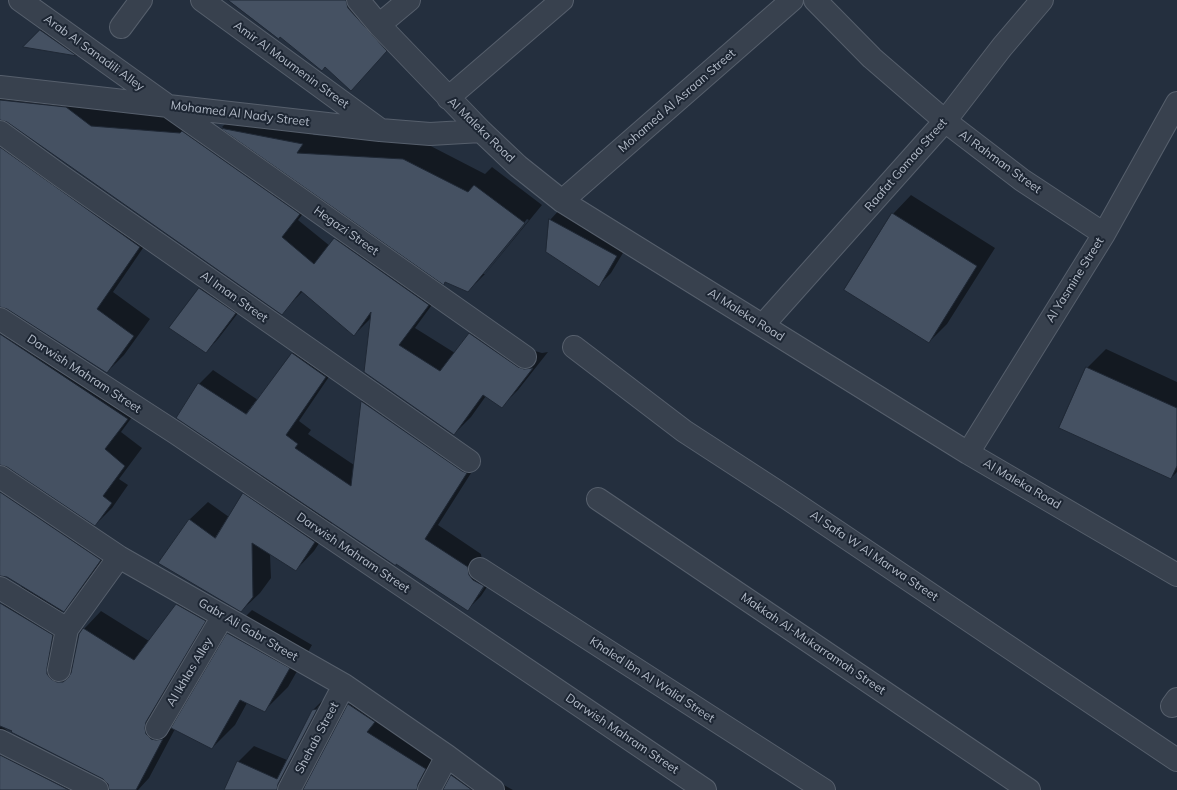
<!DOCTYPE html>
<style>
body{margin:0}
canvas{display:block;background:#242f3e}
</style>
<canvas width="1177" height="790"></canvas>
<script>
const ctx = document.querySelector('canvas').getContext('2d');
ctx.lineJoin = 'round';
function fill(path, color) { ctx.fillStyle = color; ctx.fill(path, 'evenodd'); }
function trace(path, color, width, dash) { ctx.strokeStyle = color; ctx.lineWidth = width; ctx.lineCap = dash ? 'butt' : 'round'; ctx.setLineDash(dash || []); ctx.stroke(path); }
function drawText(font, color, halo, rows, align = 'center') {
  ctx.font = font + ' Mulish,sans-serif'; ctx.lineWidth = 4; ctx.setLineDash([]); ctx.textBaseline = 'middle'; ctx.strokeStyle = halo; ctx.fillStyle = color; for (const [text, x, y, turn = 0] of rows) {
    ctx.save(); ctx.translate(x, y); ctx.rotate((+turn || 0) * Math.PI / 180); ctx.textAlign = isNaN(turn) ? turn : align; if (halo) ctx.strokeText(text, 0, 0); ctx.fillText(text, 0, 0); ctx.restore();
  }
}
const shadow = new Path2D(`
 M250,0H361L397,40L361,79Z
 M53,18L89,43L77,55L25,47Z
 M0,76L6,77L10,81L198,117L316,197L298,220L330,246L352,222L445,287L415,328L455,353L470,334L487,317L535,351L542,353L548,352L518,390L501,407L486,396L471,417L454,434L371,318L354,335L302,292L281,314L5,120L9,125L156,229L113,292L150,319L124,355L107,372L5,307L10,313L144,401L121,432L142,448L119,479L128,485L112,508L95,525L5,465L10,471L117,543L80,594L62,612L70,617L69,662L74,665L84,629L101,611L149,641L177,604L194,587L223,603L163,703L169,722L175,723L228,634L252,610L312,645L288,687L264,711L247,703L235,725L212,748L175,729L149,778L138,790H0V610L3,605L22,586L7,576L0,575ZM3,727L103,778L108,783L12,735Z
 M239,110L319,126L313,135L421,141L485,174L492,167L542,205L486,273L468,291L446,281L444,283L222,127ZM527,219L529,220L485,274H482Z
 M911,195L995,248L947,324L929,342L893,214Z
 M562,207L629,243L611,273L599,285L550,220Z
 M213,276L248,300L218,339L206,352L170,328L200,289Z
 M306,340L339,362L299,421L311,430L308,434L354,465L362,401L375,388L476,458L480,459L438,525L481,554L482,561L497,572L481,596L468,609L333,522L314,551L296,570L270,554L271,578L260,593L241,611L189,520L208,502L229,517L243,494L262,475L177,418L199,384L213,370L258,400L293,353ZM371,407L467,473L465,475L371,409ZM485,581L487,583L479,595H477Z
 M1106,349L1177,382V472L1171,478L1087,368Z
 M365,688L442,752L439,785L446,786L452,775L468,759L502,784L513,790H225L238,762L254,746L287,760L313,710L329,694L299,785L306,786L349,704Z`);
const building = new Path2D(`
 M228,0H346L348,8L387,51L351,91L325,67L322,71L280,37L279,39Z
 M40,30L77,56L23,47Z
 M0,100L66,107L91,126L180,133L182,131L300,214L282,237L314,264L334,238L429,305L399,345L440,371L469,333L518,367L524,369L533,368L502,408L483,395L454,435L364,372L371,312L354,336L301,291L282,315L7,122L0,120Z
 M220,128L303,144L297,153L403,159L468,192L474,185L525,223L468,292L445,282L444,285Z
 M0,147L140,247L97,309L134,336L107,373L7,309L0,307Z
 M892,213L977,266L929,343L844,290Z
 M549,219L617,256L599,287L546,252Z
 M199,288L236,313L206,353L169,328Z
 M0,334L128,419L105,449L125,466L103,496L112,503L95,526L7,467L0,465Z
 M292,353L326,377L286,435L298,444L295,448L351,486L361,401L462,471L467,473L425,539L468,567L469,575L473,580L484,586L468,611L396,564V566L176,418L198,383L246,414Z
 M1086,367L1177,408V466L1171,479L1059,428Z
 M0,492L101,560L64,612L7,577L0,576Z
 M243,493L315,542L296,571L252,543L253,597L241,612L158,563L189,519L215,538Z
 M0,603L53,635L47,668V674L51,679L57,682H63L68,678L71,673L79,634L83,628L134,660L176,604L206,621L146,722L145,728L146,734L151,739L156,740L163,739L136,790H109L108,784L103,779L11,732L12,731L0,726Z
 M227,633L290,668L265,712L240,700L212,749L171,728Z
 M348,704L375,722L367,732L426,769L418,784L417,790H303Z
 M319,706L278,784L277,790H224L237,761L277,779L312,710L317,709Z
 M0,755L69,790H0Z
 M451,775L472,790H443Z`);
const street = new Path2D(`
 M20,0L168,106L525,357
 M202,0L379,129
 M358,0L379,25L481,131L518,166L562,201L968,453L1177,575
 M815,0L872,58L945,121L1022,180L1104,234
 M379,25L409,0
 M121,27L141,0
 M0,87L380,130L430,134L481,131
 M448,98L562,0
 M0,132L61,176L469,461
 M562,201L792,0
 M0,319L176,433L705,790
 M763,325L945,121L1002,47L1042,0
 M574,347L684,431L787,498L1177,760
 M968,453L1104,234L1177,103
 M0,477L119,557L344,685L447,756L493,790
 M598,499L1029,790
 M480,569L824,790
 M0,588L67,629
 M59,670L67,629L119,557
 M1172,706L1177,699
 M157,728L223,616
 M0,741L97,790
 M289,790L344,685
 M429,790L447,756`);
const streetNames = [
 ["Arab Al Sanadili Alley",94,53,36],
 ["Amir Al Moumenin Street",291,65,36],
 ["Mohamed Al Asraan Street",677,101,-41],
 ["Mohamed Al Nady Street",240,114,7],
 ["Al Maleka Road",481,130,44],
 ["Al Rahman Street",1000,162,36],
 ["Raafat Gomaa Street",906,165,-49],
 ["Hegazi Street",346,231,35],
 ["Al Yasmine Street",1075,280,-58],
 ["Al Iman Street",234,297,35],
 ["Al Maleka Road",746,315,32],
 ["Darwish Mahram Street",84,374,33],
 ["Al Maleka Road",1022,484,30],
 ["Darwish Mahram Street",353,553,34],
 ["Al Safa W Al Marwa Street",874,556,34],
 ["Gabr Ali Gabr Street",248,630,30],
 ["Makkah Al-Mukarramah Street",813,644,34],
 ["Al Ikhlas Alley",190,672,-59],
 ["Khaled Ibn Al Walid Street",652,680,33],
 ["Darwish Mahram Street",622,734,34],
 ["Shehab Street",317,738,-62]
];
fill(shadow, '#0007');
fill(building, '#455162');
trace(building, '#1f2835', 1);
trace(street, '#565f6c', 24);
trace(street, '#38414e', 22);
drawText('12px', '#b4bcc9', '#1d2633', streetNames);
</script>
